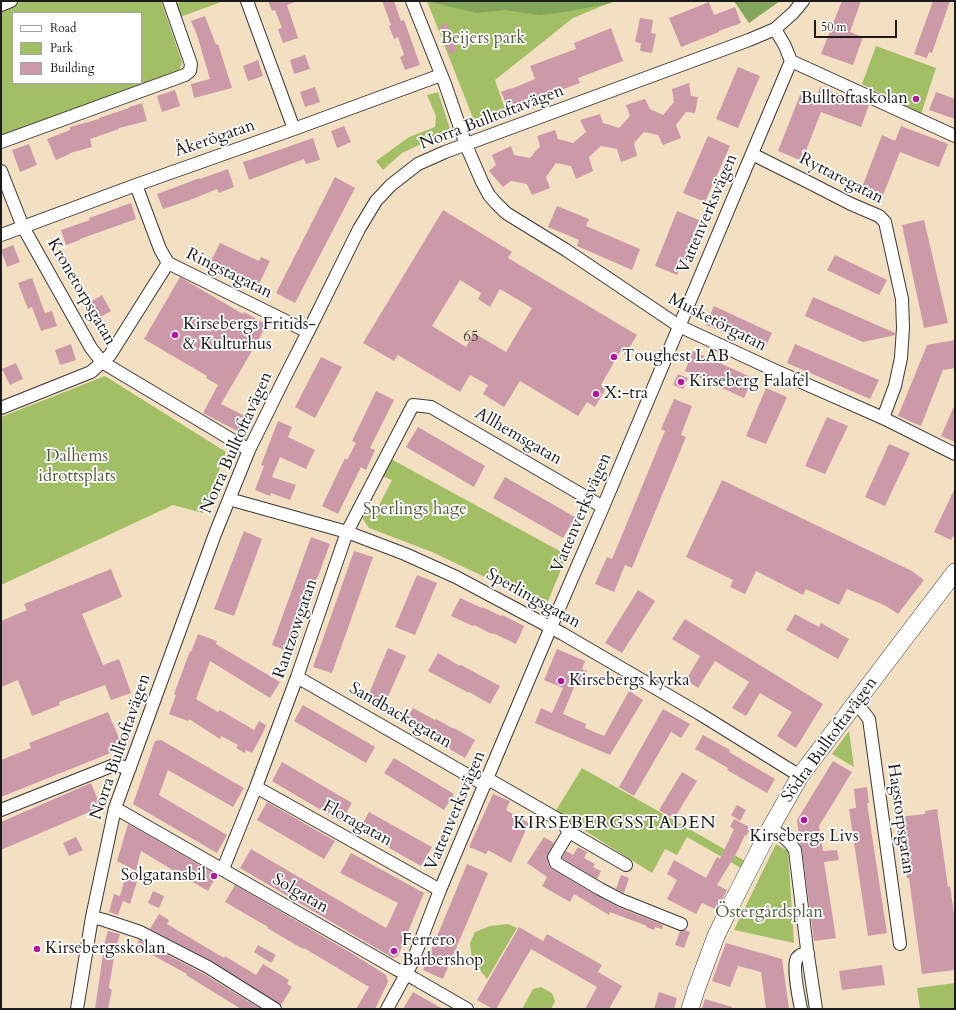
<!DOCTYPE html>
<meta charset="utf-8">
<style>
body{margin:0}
#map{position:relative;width:956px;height:1010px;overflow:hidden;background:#f3e0c3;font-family:Cardo,serif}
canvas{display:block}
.frame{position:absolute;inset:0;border:2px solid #1c1c1c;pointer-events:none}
.legend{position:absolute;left:12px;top:12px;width:130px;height:72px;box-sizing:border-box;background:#fff;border:1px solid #a4a4a4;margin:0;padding:5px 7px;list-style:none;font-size:12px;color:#1c1c1c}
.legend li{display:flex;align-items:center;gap:8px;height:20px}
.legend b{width:20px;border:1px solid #a4a4a4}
.scale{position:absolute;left:814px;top:20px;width:83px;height:18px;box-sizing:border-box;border:2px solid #1c1c1c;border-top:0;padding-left:5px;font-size:12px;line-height:14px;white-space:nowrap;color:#1c1c1c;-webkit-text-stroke:3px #fff;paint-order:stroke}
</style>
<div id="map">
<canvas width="956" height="1010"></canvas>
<div class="frame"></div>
<ul class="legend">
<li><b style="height:5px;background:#fff"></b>Road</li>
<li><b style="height:11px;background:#a3bf66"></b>Park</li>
<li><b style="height:11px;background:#cc99a9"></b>Building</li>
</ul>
<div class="scale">50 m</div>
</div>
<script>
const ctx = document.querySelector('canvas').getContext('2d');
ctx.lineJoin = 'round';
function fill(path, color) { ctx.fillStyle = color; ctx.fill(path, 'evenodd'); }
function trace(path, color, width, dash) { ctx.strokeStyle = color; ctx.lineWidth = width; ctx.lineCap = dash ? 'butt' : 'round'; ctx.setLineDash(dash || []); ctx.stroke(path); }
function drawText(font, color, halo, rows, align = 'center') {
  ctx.font = font + ' Cardo,serif'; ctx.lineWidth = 3.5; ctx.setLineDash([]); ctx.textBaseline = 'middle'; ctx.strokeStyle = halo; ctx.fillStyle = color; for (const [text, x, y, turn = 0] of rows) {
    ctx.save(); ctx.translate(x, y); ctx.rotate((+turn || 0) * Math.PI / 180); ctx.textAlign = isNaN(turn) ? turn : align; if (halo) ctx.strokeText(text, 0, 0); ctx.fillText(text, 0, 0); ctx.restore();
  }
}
const green = new Path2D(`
 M23,1H161L182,62L179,72L1,135V9ZM13,13H141V83H13Z
 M183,1H224L180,17L175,4Z
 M427,1H616L607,4L573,18L495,80L506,112L475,123Z
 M876,46L936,68L921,114L862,84Z
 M438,92L451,132L434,138L402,153L383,170L376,161L409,137L435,127L436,116L427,95Z
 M105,376L226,452L203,513L173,505L1,585V417Z
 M391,459L567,555L546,606L432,552L369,528L363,519L365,511L374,515L392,480L382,476Z
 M849,731L854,767L832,754Z
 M582,768L644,803L745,861L741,868L687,837L677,855L665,849L652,873L555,812Z
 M776,844L788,851L794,943L734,930Z
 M508,924L517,928L487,979L472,960L470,943L475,932L490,926Z
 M955,983V1009H920L917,988Z
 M541,987L552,993L555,1001L551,1009H522L533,989Z`);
const forest = new Path2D(`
 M427,1H616L607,4L565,12L539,15L505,10L476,13Z
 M734,1H780L749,23Z`);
const building = new Path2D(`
 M268,1H297L287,5L298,38L283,43L278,29L282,28L275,10L272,11Z
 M382,1H394L401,21L404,20L420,65L405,70L400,57L404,55L398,37L394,39L389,26L391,25Z
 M842,1H861L850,32L863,37L853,65L821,54Z
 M933,1H950L932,53L929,52L927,58L914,54Z
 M709,2L714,15L735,7L741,23L719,31V32L681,47L669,18Z
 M205,16L216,45L218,44L232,88L194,98L191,84L210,79L197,35L191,21Z
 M640,18L653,20L651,33L656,34L652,53L640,51L641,43L635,42Z
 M447,23L457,51L449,54L440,26Z
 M611,28L623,61L578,78L580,83L542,97L541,95L528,101V100L508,108L501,92L511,88V89L535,79L530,66L576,49L574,43Z
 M305,55L310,69L294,74L290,60Z
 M258,60L263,76L248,81L243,66Z
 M738,67L760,76L738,128L716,119Z
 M689,83L691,96L698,97L695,113L686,112L676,125L681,138L663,145L658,135L644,132L634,143L637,156L621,162L617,149L601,146L589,157L593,171L576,179L571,166L556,163L546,177L550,188L532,195L527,184L511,181L503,187L489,171L496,165L492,155L511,146L514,155L530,158L540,146L537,136L555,130L558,139L573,143L586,132L580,120L600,114L603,123L619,128L630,116L626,105L645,99L650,109L663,115L674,102L672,89Z
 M315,87L320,102L305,107L300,92Z
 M820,87L869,105L861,127L821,112L802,161L778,151L800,95L815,101Z
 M175,90L180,106L162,112L157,96Z
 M936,92L955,99V119L929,110Z
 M142,103L147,121L119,128V129L90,139L92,147L70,153V154L56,160L47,139L70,130V127L99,119V118L129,108V107Z
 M344,126L351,142L337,148L331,131Z
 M901,126L948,144L939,167L900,152L882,198L861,190L882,135L895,141Z
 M708,136L730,146L705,202L683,193Z
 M313,138L320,160L306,164L304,159L249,180L243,162L256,158Z
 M29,144L37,165L20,172L12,150Z
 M228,169L234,187L219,193L217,189L190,200L163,209L157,194L200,178V179Z
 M335,177L355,188L295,303L276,293Z
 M131,203L136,219L80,239V240L66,245L61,230L90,220L89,218Z
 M557,206L589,219L586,226L640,249L632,270L577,246L579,240L548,227Z
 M443,210L512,252L508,258L637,335L625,355L620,352L601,385L606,388L595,407L587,402L578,416L520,381L504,407L483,394L488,385L470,375L460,392L398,355L394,361L363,343ZM460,280L481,293L478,299L490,307L500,289L532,308L506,352L474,333L466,347L432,326Z
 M677,211L699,220L677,275L655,266Z
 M924,220L948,323L924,328L902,225Z
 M220,243L259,261L261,257L270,261L259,284L211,261Z
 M13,245L20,262L7,267L1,250Z
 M835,255L887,280L879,295L827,270Z
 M180,277L243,314L244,312L267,325L221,404L249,418L241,433L203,413L218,385L206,378L207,376L144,339Z
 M32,278L45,313L52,311L57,326L41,331L32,307L28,309L18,283Z
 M102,295L111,311L97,319L89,303Z
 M813,297L895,333V335L863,342L805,316Z
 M714,306L772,333L764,350L706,325Z
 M955,340V368L943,370L921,426L898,416L927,345Z
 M71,344L76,360L60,365L55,350Z
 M795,344L879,380L870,399L787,363Z
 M693,351L753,378L744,398L685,371Z
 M321,357L342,367L315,418L295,407Z
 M16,363L23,379L10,385L2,369Z
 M678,374L688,378L683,389L673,385Z
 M766,388L787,397L766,444L746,436Z
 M376,391L394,400L370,448L375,450L366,470L361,467L338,514L322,506L345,458L347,460L356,443L352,441Z
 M674,399L692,406L681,435L686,437L632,568L625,565L614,592L595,584L607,557L612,559L665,431L661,429Z
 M955,404V442L941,436Z
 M827,417L848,426L825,474L805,466Z
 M278,421L292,427L288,437L315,450L306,469L280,457L272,477L296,485L290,500L271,493L270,496L255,490L264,466L261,465Z
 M418,427L485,466L474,487L406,447Z
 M889,444L910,453L885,506L865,497Z
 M505,477L575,517L563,538L493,498Z
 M722,480L912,571L924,580L898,614L886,606L847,589L839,605L806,589L803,595L756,571L745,594L730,587L733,580L686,557Z
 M955,488V533L951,540L934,532Z
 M244,531L262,539L234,616L214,609Z
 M311,537L330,544L290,652L272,645Z
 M354,551L373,557L332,673L313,667Z
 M111,569L122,597L82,614L103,665L119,659L131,693L111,700L105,685L59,702L60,705L32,716L18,680L1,687V621L27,610L24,604Z
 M417,575L437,583L415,635L395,627Z
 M638,590L655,601L622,653L605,643Z
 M460,598L482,608V607L501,616L502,615L524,626L516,644L493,633L492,634L474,625L473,626L451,616Z
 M795,614L819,627L821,623L849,639L838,659L786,630Z
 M685,619L823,704L796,748L777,736L792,712L760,693L746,716L732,708L749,682L715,661L698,688L686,680L700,656L672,639Z
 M198,634L217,641L216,644L280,682L270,698L210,661L196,699L218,712L220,710L254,730L259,721L266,725L262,735L252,753L246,750L245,753L236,748L238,745L221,736L220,739L189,719L188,721L169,714L176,695L174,694L190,651L191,652Z
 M388,648L406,656L383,708L366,701Z
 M557,649L585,661L582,669L587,671L582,682L577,680L563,714L586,724L585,728L604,736L629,691L643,700L610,755L535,723L541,708L552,713L563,688L544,680Z
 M438,653L460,666L461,665L500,686L490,704L469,692V693L428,671Z
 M303,705L375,747L366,763L294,721Z
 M413,708L435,720L436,719L454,729V728L475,740L465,758L444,746V747L426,736L425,737L404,725Z
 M663,709L690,724L681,738L671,732L634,796L619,787Z
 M108,712L123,748L1,797V760L31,748L29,743Z
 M703,735L730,750L729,752L775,779L767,793L727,770L728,768L695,749Z
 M161,740L244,788L233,807L168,770L159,795L227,835L217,853L133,804L155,741Z
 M394,758L454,794L444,810L384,773Z
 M833,761L852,772L819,826L823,851L837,850L839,860L824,862L836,938L814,941L802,849L800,844L797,820Z
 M282,762L352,803L341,822L272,781Z
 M682,772L697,781L674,819L659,810Z
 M91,783L101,807L1,850V822Z
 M867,787L869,803H867L887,933L868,936L849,809L856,808L854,789Z
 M493,794L510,801L506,810L529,823L511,863L488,850L486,854L469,847Z
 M267,802L335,841L324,859L257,820Z
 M737,805L746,810L740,821L731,815Z
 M937,809L948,887L950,886L955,920V970L922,974L909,878H907L899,817L925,814V811Z
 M369,812L432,847L421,866L359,831Z
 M734,819L751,828L746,836L745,835L736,854L717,885L727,890L717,910L702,903L696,914L667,899L677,880L667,874L674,860L706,878L717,857L720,859L734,829L730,827Z
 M128,824L217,875L208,891L141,851L136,871L117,861Z
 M76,837L83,850L69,856L63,843Z
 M544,837L554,843L547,856L549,865L552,869L596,895L618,907L663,925L662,929L655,927L654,930L646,927L647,926L610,912L609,915L574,894L570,902L542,886L547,877L527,863Z
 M578,847L587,852L584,858L595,864L593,867L601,871L597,879L562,858L566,851L573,855Z
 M251,849L386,928L398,903L340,873L351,853L424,893L398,956L393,958L240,868Z
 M467,864L488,873L443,979L423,970Z
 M127,871L139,875L130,904L123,901L118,915L109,912L114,894L120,896Z
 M621,875L629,878L624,893L616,889Z
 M235,885L353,954L386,975L388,982L375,1009H356L369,987L304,948L303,949L267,928L268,927L225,902Z
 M153,891L164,896L159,908L148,903Z
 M159,914L169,920L167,924L224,958L225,956L256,975L263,964L289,980L287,984L292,987L281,1005L212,961L150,929Z
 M519,927L543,941L547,934L602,965L598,972L622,986L609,1009H585L597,987L531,949L496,1009H493L477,1000Z
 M685,930L690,932L684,948L675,945L680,931Z
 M108,931L120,934L113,957H114L109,988L112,990L108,1009H95L105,941Z
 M139,940L204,974L261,1009H241L186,975L187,974L147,952L136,948Z
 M726,943L782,959L789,1009H766L761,972L738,966L730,987L712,981Z
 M258,945L276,955L271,963L254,952Z
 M882,965L885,985L842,990L839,971Z
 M413,992L443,1009H403Z
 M659,992L677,998L674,1009H654Z
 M705,999L732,1007V1009H702Z`);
const street = new Path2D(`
 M247,1L294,129
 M412,1L445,84L466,145L482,182L489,195L495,202L506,213L566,250L679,326L774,370L883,418L955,454
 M1,5L11,1
 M791,61L955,136
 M1,142L185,75L190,71L191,64L169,1
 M752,154L808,182L851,204L879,216L885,222L902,299L903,328L901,358L895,386L883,418
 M1,171L23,227L91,348L102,362L249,450
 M136,185L160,249L168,263L308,332
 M1,235L136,185L294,129L441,75
 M1,408L91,372L110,355L168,263
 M229,499L347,532L405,554L456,577L563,634L700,714L800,776
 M297,677L485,785
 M855,704L861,709L869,719L900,944
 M488,779L561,821L569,832L626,865
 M256,787L440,890
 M115,808L396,969L415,979L467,1009
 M1,810L114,765L130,768
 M770,829C782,835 788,839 795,850L807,949L816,1009
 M569,832L554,857L556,863L600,889L621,900L681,924
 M223,869L256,787L297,677L347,532L413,405L431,407L603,507
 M92,917L104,920L140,932L208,967L275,1009
 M77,1009L92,917L115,808L215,534L249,450L283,381L312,324L359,229L376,201L391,185L418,164L445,152L749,40L775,29L793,13L803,1
 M387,1009L412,963L440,890L551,627L603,507L791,61L785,46L775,29
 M801,1009C799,999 792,966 797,958C800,954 803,954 808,953`);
const secondary = new Path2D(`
 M690,1009L696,990L716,936L731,905L770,829L800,776L955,572`);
const markers = [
 [916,99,4,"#b5179e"],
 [175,335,4,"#b5179e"],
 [614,357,4,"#b5179e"],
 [681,382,4,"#b5179e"],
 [596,394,4,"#b5179e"],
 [561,681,4,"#b5179e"],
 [804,820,4,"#b5179e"],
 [214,876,4,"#b5179e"],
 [37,949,4,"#b5179e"],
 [394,951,4,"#b5179e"]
];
const numberNames = [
 ["65",471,338]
];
const parkNames = [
 ["Beijers park",483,39],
 ["Dalhems",77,457],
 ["idrottsplats",77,477],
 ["Sperlings hage",415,510],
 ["Östergårdsplan",769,913]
];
const poiNames = [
 ["Bulltoftaskolan",908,99,"right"],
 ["Kirsebergs Fritids-",183,325],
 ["& Kulturhus",183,345],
 ["Toughest LAB",622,357],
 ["Kirseberg Falafel",689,382],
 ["X:-tra",604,394],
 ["Kirsebergs kyrka",569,681],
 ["Kirsebergs Livs",804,837,"center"],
 ["Solgatansbil",206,876,"right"],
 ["Ferrero",402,941],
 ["Barbershop",402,961],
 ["Kirsebergsskolan",45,949]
];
const streetNames = [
 ["Norra Bulltoftavägen",492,118,-21],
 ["Åkerögatan",215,139,-19],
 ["Ryttaregatan",841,179,27],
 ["Vattenverksvägen",708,214,-67],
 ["Ringstagatan",229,274,26],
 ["Kronetorpsgatan",81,292,60],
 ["Musketörgatan",717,323,27],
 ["Allhemsgatan",518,437,30],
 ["Norra Bulltoftavägen",237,443,-66],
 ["Vattenverksvägen",582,513,-67],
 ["Sperlingsgatan",533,599,29],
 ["Rantzowgatan",296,629,-71],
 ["Sandbackegatan",400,716,30],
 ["Södra Bulltoftavägen",830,740,-54],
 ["Norra Bulltoftavägen",121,747,-71],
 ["Vattenverksvägen",456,811,-67],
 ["Hagstorpsgatan",900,819,82],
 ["Floragatan",357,824,29],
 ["Solgatan",300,894,30]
];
const neighbourhoodNames = [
 ["KIRSEBERGSSTADEN",615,824]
];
fill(green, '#a3bf66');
fill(forest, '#82a65b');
fill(building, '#cc99a9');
trace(street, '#3c3935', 14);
trace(secondary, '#3c3935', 18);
trace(street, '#fff', 12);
trace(secondary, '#fff', 17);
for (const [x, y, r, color] of markers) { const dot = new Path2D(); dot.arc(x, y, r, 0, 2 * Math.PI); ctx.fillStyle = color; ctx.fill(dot); trace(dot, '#fff', 1.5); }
drawText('15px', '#483b3f', null, numberNames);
drawText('17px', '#525d3a', '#fff', parkNames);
drawText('17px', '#1c1c1c', '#fff', poiNames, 'left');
drawText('17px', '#1c1c1c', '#fff', streetNames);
ctx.letterSpacing = '1px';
drawText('18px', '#1c1c1c', '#fff', neighbourhoodNames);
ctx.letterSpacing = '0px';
</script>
